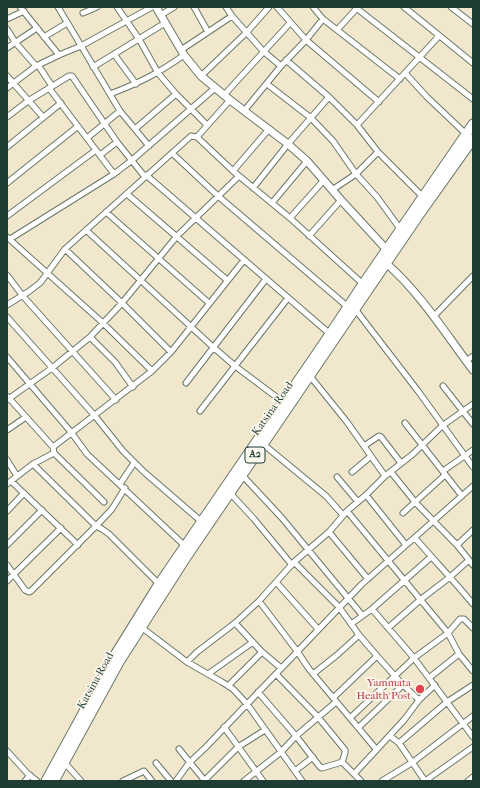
<!DOCTYPE html>
<style>
body{margin:0}
#map{position:relative;width:480px;height:788px;overflow:hidden;background:#f1e7cc;font-family:"IM FELL French Canon",serif}
canvas{display:block}
.frame{position:absolute;inset:0;border:8px solid #1f3d34;pointer-events:none}
</style>
<div id="map">
<canvas width="480" height="788"></canvas>
<div class="frame"></div>
</div>
<script>
const ctx = document.querySelector('canvas').getContext('2d');
ctx.lineJoin = 'round';
function trace(path, color, width, dash) { ctx.strokeStyle = color; ctx.lineWidth = width; ctx.lineCap = dash ? 'butt' : 'round'; ctx.setLineDash(dash || []); ctx.stroke(path); }
function drawText(font, color, halo, rows, align = 'center') {
  ctx.font = font + ' "IM FELL French Canon",serif'; ctx.lineWidth = 3.5; ctx.setLineDash([]); ctx.textBaseline = 'middle'; ctx.strokeStyle = halo; ctx.fillStyle = color; for (const [text, x, y, turn = 0] of rows) {
    ctx.save(); ctx.translate(x, y); ctx.rotate((+turn || 0) * Math.PI / 180); ctx.textAlign = isNaN(turn) ? turn : align; if (halo) ctx.strokeText(text, 0, 0); ctx.fillText(text, 0, 0); ctx.restore();
  }
}
const street = new Path2D(`
 M20,7L59,55
 M58,7L120,111L149,146
 M117,7L139,39L158,73L176,94L207,125
 M194,7L208,32
 M226,7L232,16L263,51L281,66
 M277,7L306,40L379,102
 M313,7L323,19L400,79
 M355,7L473,99
 M404,7L473,63
 M451,7L473,24
 M83,13L97,7
 M161,15L174,7
 M7,19L24,11
 M7,29L15,42L36,66
 M337,30L358,7
 M44,37L67,23
 M7,48L37,28
 M181,50L232,16
 M114,54L136,84
 M286,60L329,97L357,125L378,152L423,197
 M38,65L52,86
 M93,67L165,23
 M405,73L427,97L466,134
 M7,76L43,117
 M201,76L247,32L269,7
 M267,84L311,118L333,141L356,174L377,197L401,230
 M7,88L36,66L59,55L81,46L152,7
 M49,88L114,174
 M110,94C139,83 159,73 184,55
 M224,95L290,23
 M244,111L281,66L306,40L323,19
 M7,117L28,101L69,76H72L117,142L145,177
 M357,125L439,36
 M135,129L176,94
 M197,137L230,100
 M87,138L120,111
 M7,147L61,103
 M172,153L218,196L348,307
 M100,155L117,142
 M233,171L269,129
 M146,175L330,334
 M7,183L77,127
 M253,188L288,144L329,97
 M332,190L356,174L378,152
 M127,194L227,280
 M272,203L307,161
 M106,212L209,303
 M7,216L96,150
 M290,218L324,180
 M86,230L213,347L235,366L283,402
 M309,236L341,200
 M7,237L103,323L152,371
 M10,239L114,174L131,161L215,88
 M65,249L122,303L171,352
 M7,275L22,295L116,400
 M7,305L28,292L40,283L65,249L191,136L197,137L233,171L290,218L363,284
 M355,309L418,391L473,467
 M434,316L473,276
 M7,317L95,416L123,451L144,472L202,522
 M90,337L115,362L133,387
 M7,357L71,432L87,454L185,546
 M466,361L473,356
 M310,376L347,422L385,476
 M186,383L266,279
 M443,386L473,424
 M8,397L53,447L54,453L104,502
 M7,400L52,368L90,337L122,303L177,236L239,176
 M200,411L235,366L288,298
 M405,423L462,496
 M7,430L26,417
 M263,444L326,496L343,515
 M364,446L379,436L381,437L401,463
 M53,447L152,371L171,352L244,260
 M7,460L17,476
 M33,464L96,526L102,529L109,534L159,584
 M443,471L473,450
 M352,472L371,456
 M391,472L415,502L457,545L473,565
 M242,475L282,518L362,615
 M337,477L358,502
 M11,481L78,545
 M7,484L33,464L54,453
 M120,484L134,463
 M230,493L254,519L292,565
 M366,495L406,545
 M7,511L24,493
 M347,511L448,633L459,654L473,671
 M403,513L445,475
 M329,532L368,579
 M415,538C434,560 454,581 473,604
 M7,545L42,510
 M457,545L473,530
 M294,562L339,607L359,635L377,656L403,685L419,700
 M7,565L25,590L29,592L31,591L96,526L112,509L125,488
 M7,581L61,528
 M276,582L318,629
 M259,601L297,651L309,669L376,749
 M372,609L414,658L473,737
 M235,623L262,652L281,668
 M351,624L372,609L431,557
 M141,627L187,662L222,682L233,689L247,704L302,781
 M388,628L420,600L450,577L469,560
 M187,662L197,652L235,623L259,601L294,562L329,532L347,511L366,495L385,476L413,454L442,426L473,404
 M208,674L253,642
 M276,674L318,717L345,750V753L342,762
 M313,674L337,655L359,635
 M429,678L459,654
 M228,686L262,652
 M258,692L296,736L320,767L322,768L342,762
 M333,698L377,656
 M350,718L414,658L448,633L460,619H464L473,628
 M224,727L263,781
 M359,727L403,685
 M390,736L399,743L425,781
 M399,743L447,702L473,685
 M179,749L205,781
 M7,751L28,774L37,781
 M64,762L81,781
 M342,762L361,781
 M156,763L171,781
 M295,771L313,757
 M354,774L404,720L419,700L435,685
 M25,781L30,775
 M123,781L144,771L152,781
 M176,781L189,763L206,747L362,584L473,486
 M204,781L238,747L265,730
 M244,781L281,752L296,736L336,702
 M382,781L413,762L473,716
 M425,781L473,747
 M468,781L473,777`);
const secondary = new Path2D(`
 M156,7L184,55L201,76L230,100L288,144L307,161L341,200L387,250
 M387,264C421,294 445,333 473,370`);
const highway = new Path2D(`
 M46,781L115,655L159,584L330,334L363,284L473,124
 M54,781L119,662L185,559L419,215L473,139`);
const markers = [
 [420,689,5,"#e0444e"]
];
const shields = [
 [255,455,20]
];
const shieldNames = [
 ["A2",255,455]
];
const streetNames = [
 ["Katsina Road",273,409,-55],
 ["Katsina Road",96,681,-61]
];
const healthNames = [
 ["Yammata",411,683],
 ["Health Post",411,696]
];
trace(street, '#687869', 7);
trace(secondary, '#687869', 9);
trace(highway, '#687869', 11);
trace(street, '#fff', 5);
trace(secondary, '#fff', 7);
trace(highway, '#fff', 9);
for (const [x, y, r, color] of markers) { const dot = new Path2D(); dot.arc(x, y, r, 0, 2 * Math.PI); ctx.fillStyle = color; ctx.fill(dot); trace(dot, '#fbf7ec', 1.5); }
for (const [x, y, w] of shields) { const box = new Path2D(); box.roundRect(x - w / 2, y - 8, w, 16, 3); ctx.fillStyle = '#fbf7ec'; ctx.fill(box); trace(box, '#1f3d34', 1); }
drawText('bold 10px', '#1f3d34', null, shieldNames);
drawText('11px', '#1f3d34', '#fbf7ec', streetNames);
drawText('11px', '#be3a42', '#fbf7ec', healthNames, 'right');
</script>
